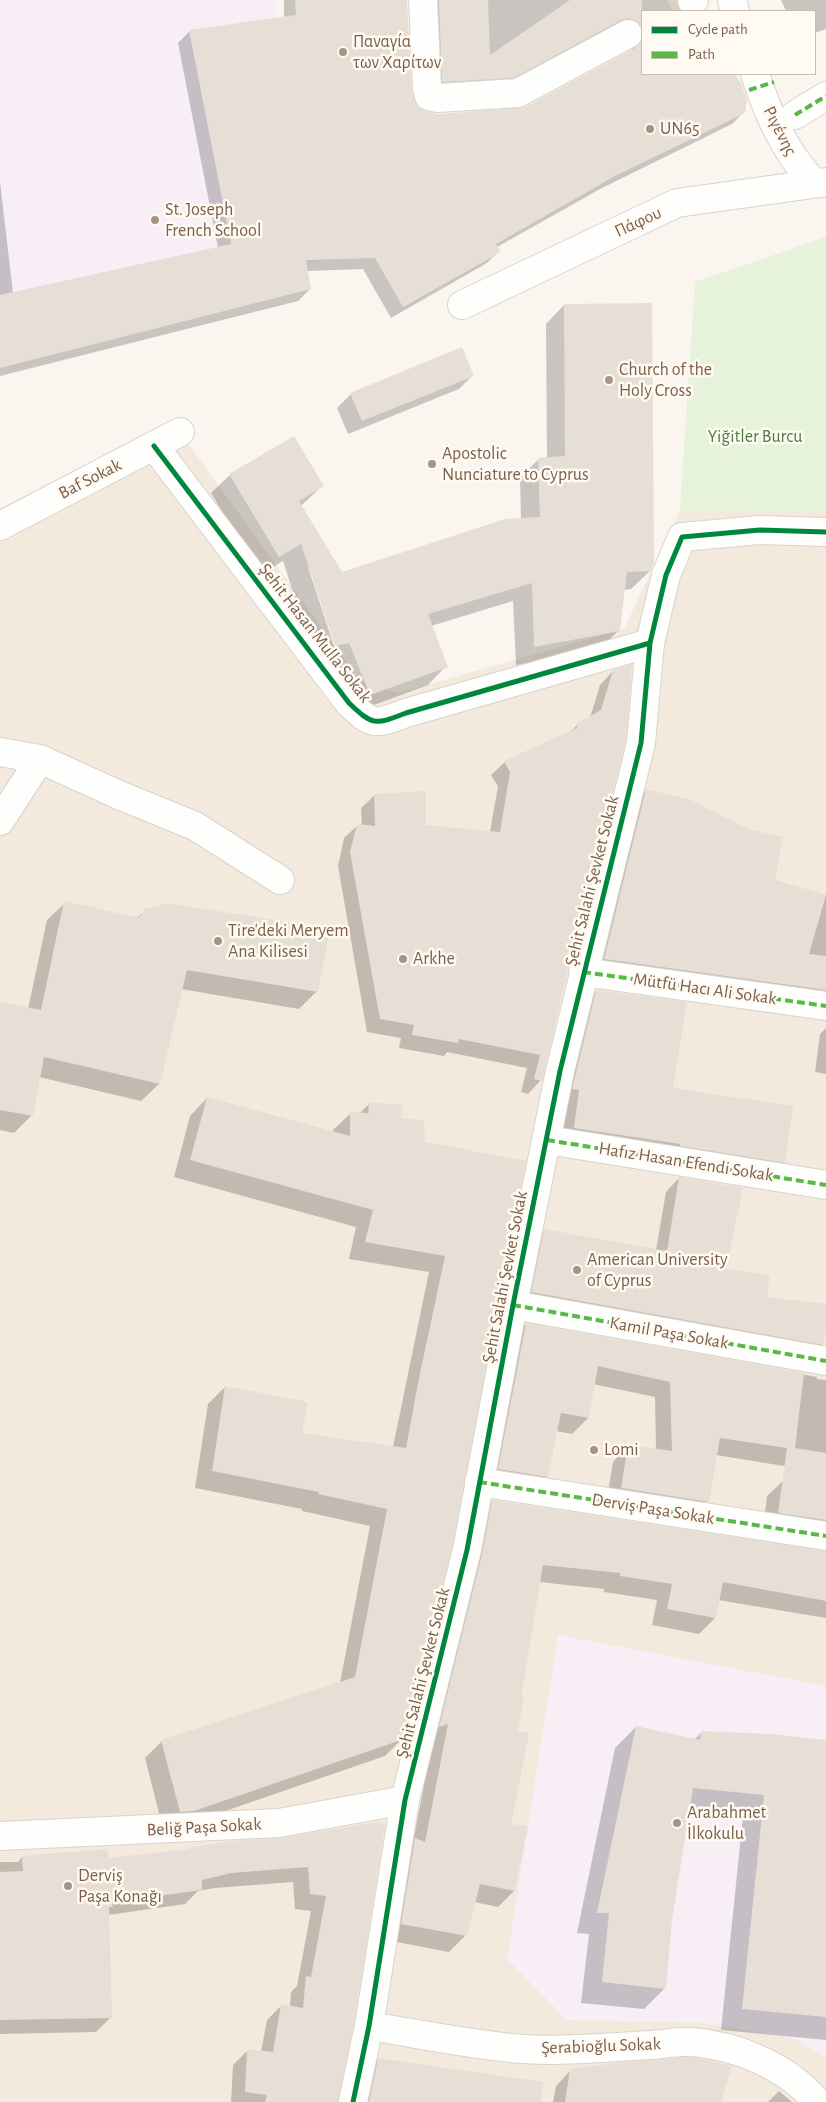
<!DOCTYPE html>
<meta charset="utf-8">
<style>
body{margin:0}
#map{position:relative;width:826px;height:2102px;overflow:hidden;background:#faf6ef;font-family:"Alegreya Sans",sans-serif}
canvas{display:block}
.legend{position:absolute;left:641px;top:10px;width:175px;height:65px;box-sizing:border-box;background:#fffbf3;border:1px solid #cbbcaf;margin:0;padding:6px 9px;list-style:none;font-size:15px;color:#7c5e4a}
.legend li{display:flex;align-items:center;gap:10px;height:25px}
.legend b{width:25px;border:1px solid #cbbcaf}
</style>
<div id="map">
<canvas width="826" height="2102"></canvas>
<ul class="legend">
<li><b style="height:6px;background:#00873e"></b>Cycle path</li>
<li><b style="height:6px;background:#58b947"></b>Path</li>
</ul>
</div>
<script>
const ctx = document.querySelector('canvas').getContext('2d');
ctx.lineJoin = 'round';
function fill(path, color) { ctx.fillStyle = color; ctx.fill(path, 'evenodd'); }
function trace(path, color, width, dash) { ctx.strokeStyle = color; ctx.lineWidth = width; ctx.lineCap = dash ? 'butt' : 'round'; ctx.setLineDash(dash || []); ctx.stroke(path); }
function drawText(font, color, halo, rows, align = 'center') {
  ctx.font = font + ' "Alegreya Sans",sans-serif'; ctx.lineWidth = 5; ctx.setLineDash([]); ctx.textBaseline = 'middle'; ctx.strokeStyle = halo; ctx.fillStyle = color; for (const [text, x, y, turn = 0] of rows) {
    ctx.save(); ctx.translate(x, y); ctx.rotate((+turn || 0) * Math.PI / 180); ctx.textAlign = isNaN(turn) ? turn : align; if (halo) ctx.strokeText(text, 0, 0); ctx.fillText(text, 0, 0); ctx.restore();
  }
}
const residential = new Path2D(`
 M180,432L360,681L398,693L624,629L680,510L826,512V2102H0V509Z`);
const education = new Path2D(`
 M0,0H276V18L298,163L319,260L307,265L311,289L0,368Z
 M558,1635L826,1686V2058L792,2038L706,2023L567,2020L507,1959Z`);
const green = new Path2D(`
 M826,237V512L680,510L695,282Z`);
const shadow = new Path2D(`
 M284,0H406L411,91L417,108L425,112L439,115L526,108L631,51L632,48L631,39L501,89L431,93L421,0H675L679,11H642V74H733L740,83L744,112L732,124L602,188L497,247L499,251L487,263L391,318L363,269L307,271L310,289L298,301L0,376V182L13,293L218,248L178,43L189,32L284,18Z
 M781,0H826V29L815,33V11H786Z
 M564,305L650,571L631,589L624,590L619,630L600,649L516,665L513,601L431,626L446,666L428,685L352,713L316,663L283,561L260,575L211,493L230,475L322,486L301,506L342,574L521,519L520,477L539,459L547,458L546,324ZM308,567L311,571L338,651L336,652Z
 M473,375L459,389L348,434L337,408L351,394Z
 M613,671L566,969L541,1080L528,1094L521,1092L527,1068L447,1052L444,1056L399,1048L401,1038L367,1032L338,866L344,838L358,825L362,826L361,808L375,795L425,826L490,832L498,786L491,775L505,762L568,734L577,725L590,718L600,685Z
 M646,791L774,881L826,895V1012L591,972L633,804Z
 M65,903L136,919L145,910L317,991L299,1009L181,989L159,1084L141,1101L39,1077L32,1115L14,1133L0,1130V1004L28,1009L47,920Z
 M597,991L672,1089L784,1162L772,1174L562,1140L568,1102L561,1101L584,1003Z
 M826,1028V1074L815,1072L820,1034Z
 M207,1098L333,1132V1130L351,1113L359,1114L369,1104L400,1119L424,1143L524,1162L403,1738L385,1756L176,1828L163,1829L145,1758L162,1741L340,1683L370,1526L302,1511V1509L195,1488L208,1404L225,1387L300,1434L393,1447L429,1272L349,1259L356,1227L174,1177L190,1116Z
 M679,1178L725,1270L761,1332L822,1344L809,1357L519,1305L531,1244L545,1231L656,1250L666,1192Z
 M526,1324L817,1377V1379L826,1380V1463L784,1466L716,1455L708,1501L692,1517L606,1504L613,1462L628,1446L656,1450L655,1397L593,1384L588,1418L572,1434L556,1431L547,1476L531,1492L483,1485L510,1340Z
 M784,1480L826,1484V1618L718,1600L715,1618L699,1634L652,1625L657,1600L604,1592V1589L539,1582L519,1699L516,1732L510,1825L514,1891L498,1907L474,1902L466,1935L449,1952L386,1940L399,1855L413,1842L477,1517L493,1501L826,1553L825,1546L763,1529L767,1496Z
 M636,1727L694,1740L702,1732L826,1741V2040L721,2030L743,1816L688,1810L671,1920L665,1988L644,2009L581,2003L589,1934L577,1933L615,1748Z
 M377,1824L337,2102H231L233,2065L248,2050L261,2052L267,2020L282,2005L290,2007L291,1992L297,1986L311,1911L295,1909L293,1882L215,1888L198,1891L185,1904L108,1915L111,2017L96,2032L0,2034V1862H18L22,1857L108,1860L282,1840Z
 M379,2059L479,2102H358L364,2074Z
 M571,2070L720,2102H553L556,2086Z
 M779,2091L792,2102H768Z`);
const building = new Path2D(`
 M295,0H407L412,90L418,107L426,111L439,114L525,107L635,48L642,39V74H735L741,83L747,99L745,113L615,176L496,244L501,252L403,307L375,258L306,260L311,289L0,368V295L231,244L189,30L296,15Z
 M439,0H488L490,55L570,0H642V28L636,21L628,18L621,20L514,78L442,82Z
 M652,303L654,562L651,571L627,572L620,631L534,647L532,583L428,614L448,667L370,695L349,643L335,646L301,544L279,557L229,474L294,436L324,486L299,501L342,572L505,519L540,517L538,458L565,456L564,304Z
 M462,347L474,376L362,421L350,393Z
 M632,664L626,740L568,969L542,1081L534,1079L540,1055L459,1039L458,1043L412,1035L414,1025L380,1019L350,852L357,824L375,826L374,794L426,791V825L500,832L510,772L504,761L577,728L576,724L601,710L613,670Z
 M646,789L691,800L748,829L783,837L775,880L826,895L809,954L826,956V990L604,959Z
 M64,901L139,918L144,909L168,903L330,929L318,992L187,970L160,1084L44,1057L33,1116L0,1110V1002L41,1010Z
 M596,990L687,1002L673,1088L793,1106L785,1163L680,1146V1144L574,1128L579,1090L572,1089Z
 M207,1097L350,1136V1112L368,1113L369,1102L403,1105L401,1118L424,1120L425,1142L526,1161L452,1547L404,1739L194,1811L180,1812L161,1740L355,1677L387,1509L318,1494L319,1492L212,1471L225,1386L308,1402L302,1433L406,1448L418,1383L445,1256L365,1242L373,1210L190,1160Z
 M679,1177L743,1188L726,1269L770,1275L767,1297L826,1304V1326L823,1345L531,1292L544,1229L667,1251Z
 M526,1323L804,1373L795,1448L826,1453V1520L778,1513L787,1448L720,1438L709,1502L621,1488L628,1445L672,1451L670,1382L598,1366L589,1418L561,1413L548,1477L498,1469Z
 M492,1500L826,1551V1601L723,1582L716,1618L667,1609L672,1584L620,1576V1573L543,1565L521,1698H524L518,1731L529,1733L511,1824L528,1826L515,1891L480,1884L467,1936L401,1924L415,1838L425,1842L448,1724L439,1727L482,1554Z
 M636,1726L700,1740L701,1731L770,1734L826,1740V2017L742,2009L764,1795L693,1788L672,1920L666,1989L602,1982L609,1913H597Z
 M378,1822L385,1825L354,2023L338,2102H265L267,2095L245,2092L247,2049L273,2052L281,2004L303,2008L306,1976L311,1977L326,1896L310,1894L308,1867L231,1873L202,1880V1890L112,1902L113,1907H109L112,2018L0,2020V1872L23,1871L22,1856L108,1849L109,1858L189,1849V1848L231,1841L282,1838Z
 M688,2057L707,2060L732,2066L721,2102H565L570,2069L624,2062Z
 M378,2058L543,2082L541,2102H369Z`);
const minorTunnel = new Path2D(`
 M673,11L692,1`);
const minor = new Path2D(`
 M423,0L427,87L429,96L438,98L518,93L628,34
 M732,0L735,11
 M692,1L694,0
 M755,74C768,114 785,152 814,183
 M795,115L826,96
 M462,305L677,203L826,182
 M154,446L349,703C373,726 375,725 406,713L650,643
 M0,526L180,432
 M0,752L40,759L119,795L195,826L280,880
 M0,821L40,759
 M583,972L826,1006
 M547,1140L826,1185
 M513,1305L826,1361
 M479,1482L826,1536
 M0,1836L279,1823L405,1800
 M369,2026C420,2034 471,2045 523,2049C566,2052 609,2047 652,2045C665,2044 680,2041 693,2042C738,2046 788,2067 817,2102
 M353,2102L369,2026L405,1800L467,1550L513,1305L560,1071L641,743L650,643L666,575L682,537L760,530L826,532`);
const quiet = new Path2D(`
 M749,90L774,82
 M795,115L826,96
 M583,972L826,1006
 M547,1140L826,1185
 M513,1305L826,1361
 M479,1482L826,1536`);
const cycleway = new Path2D(`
 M154,446L349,703C373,726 375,725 406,713L650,643
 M353,2102L369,2026L405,1800L467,1550L513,1305L560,1071L641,743L650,643L666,575L682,537L760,530L826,532`);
const markers = [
 [343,52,5,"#a89384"],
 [650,129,5,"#a89384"],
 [155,220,5,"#a89384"],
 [609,380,5,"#a89384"],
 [432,464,5,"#a89384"],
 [218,941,5,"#a89384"],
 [403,959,5,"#a89384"],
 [577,1270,5,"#a89384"],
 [594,1450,5,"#a89384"],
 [677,1823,5,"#a89384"],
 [68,1886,5,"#a89384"]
];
const poiNames = [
 ["Παναγία",353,42],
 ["των Χαρίτων",353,63],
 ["UN65",660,129],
 ["St. Joseph",165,210],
 ["French School",165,231],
 ["Church of the",619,370],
 ["Holy Cross",619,391],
 ["Apostolic",442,454],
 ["Nunciature to Cyprus",442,475],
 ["Tire'deki Meryem",228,931],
 ["Ana Kilisesi",228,952],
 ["Arkhe",413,959],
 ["American University",587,1260],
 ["of Cyprus",587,1281],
 ["Lomi",604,1450],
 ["Arabahmet",687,1813],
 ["İlkokulu",687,1834],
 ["Derviş",78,1876],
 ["Paşa Konağı",78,1897]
];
const streetNames = [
 ["Ριγένης",780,131,63],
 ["Πάφου",638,222,-25],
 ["Baf Sokak",90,479,-27],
 ["Şehit Hasan Mulla Sokak",315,633,52],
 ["Şehit Salahi Şevket Sokak",592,881,-76],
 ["Mütfü Hacı Ali Sokak",705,989,8],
 ["Hafız Hasan Efendi Sokak",686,1162,9],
 ["Şehit Salahi Şevket Sokak",505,1277,-79],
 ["Kamil Paşa Sokak",669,1333,10],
 ["Derviş Paşa Sokak",653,1509,9],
 ["Şehit Salahi Şevket Sokak",423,1673,-76],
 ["Beliğ Paşa Sokak",204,1827,-3],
 ["Şerabioğlu Sokak",601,2046,-2]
];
const parkNames = [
 ["Yiğitler Burcu",755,437]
];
fill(residential, '#f3e9dc');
fill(education, '#f7eef6');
fill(green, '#e6f2d9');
fill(shadow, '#0003');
fill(building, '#e7dfd6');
trace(minorTunnel, '#dad0c6', 28, [28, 14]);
trace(minor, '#d9d3cd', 30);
trace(minor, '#fefefd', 28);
trace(quiet, '#58b947', 4, [8, 4]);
trace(cycleway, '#00873e', 5);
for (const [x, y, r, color] of markers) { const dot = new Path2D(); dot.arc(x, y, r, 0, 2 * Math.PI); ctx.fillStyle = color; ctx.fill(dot); trace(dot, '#fffbf3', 2); }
drawText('18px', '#7c5e4a', '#fffbf3', poiNames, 'left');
drawText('18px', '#7c5e4a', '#fffbf3', streetNames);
drawText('18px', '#4e7c3e', '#fffbf3', parkNames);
</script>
